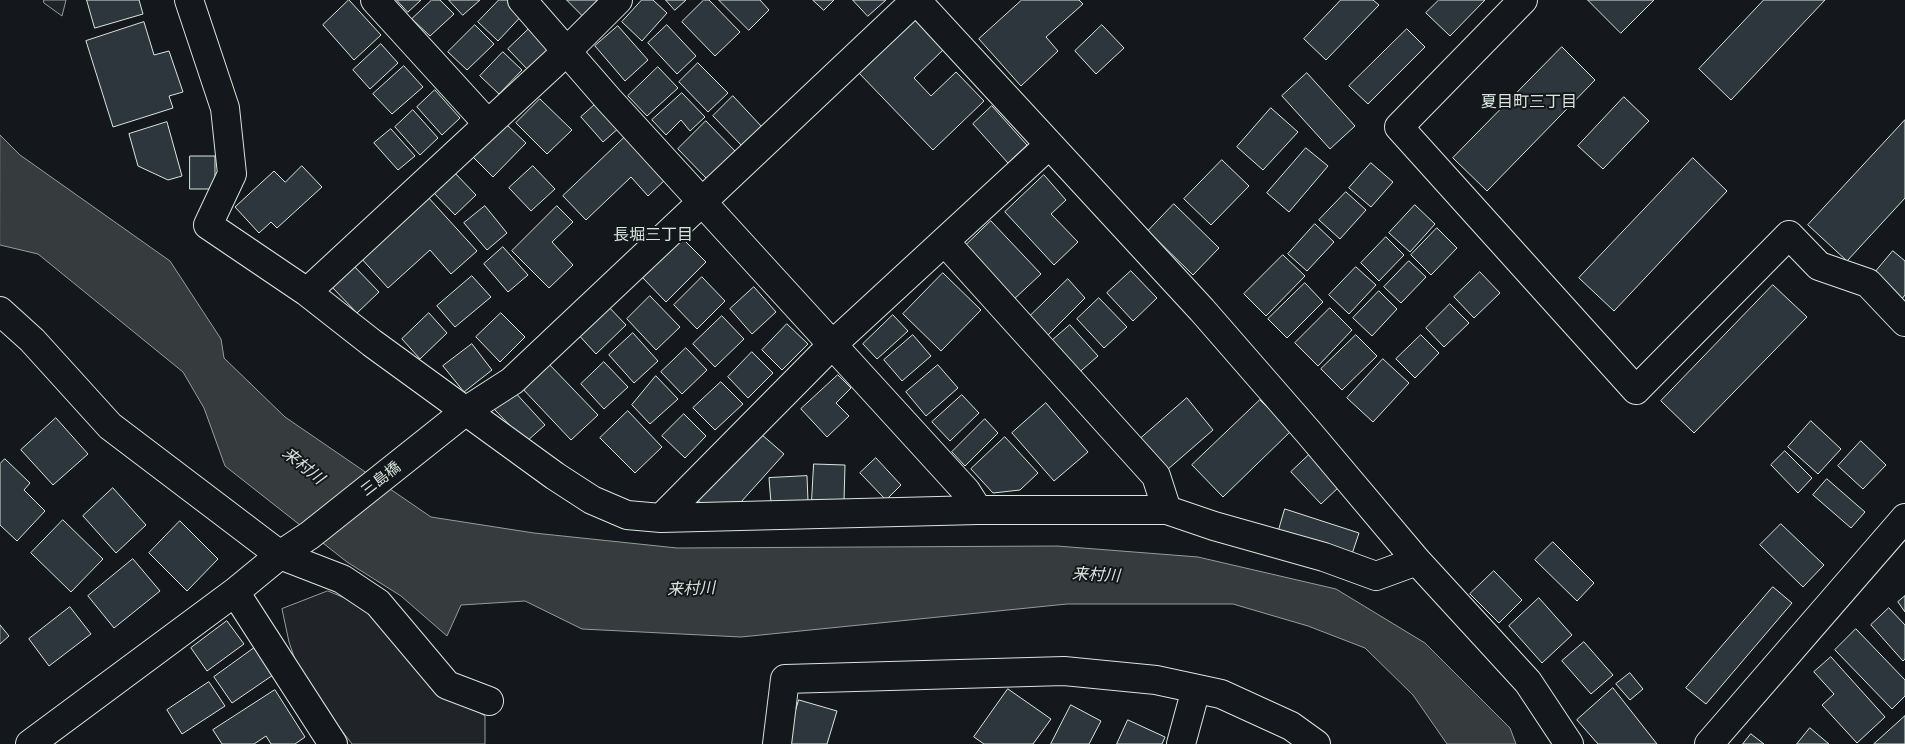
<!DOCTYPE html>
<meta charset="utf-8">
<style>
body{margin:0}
canvas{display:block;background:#14181c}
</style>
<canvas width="1905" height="744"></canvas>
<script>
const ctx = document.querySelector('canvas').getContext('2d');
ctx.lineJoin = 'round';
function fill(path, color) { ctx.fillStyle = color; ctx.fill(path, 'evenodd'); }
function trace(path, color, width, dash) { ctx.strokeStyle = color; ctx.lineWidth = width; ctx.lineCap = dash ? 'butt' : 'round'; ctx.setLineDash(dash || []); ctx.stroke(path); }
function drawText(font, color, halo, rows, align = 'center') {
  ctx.font = font + ' "Crimson Pro","Noto Sans JP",serif'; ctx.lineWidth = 4; ctx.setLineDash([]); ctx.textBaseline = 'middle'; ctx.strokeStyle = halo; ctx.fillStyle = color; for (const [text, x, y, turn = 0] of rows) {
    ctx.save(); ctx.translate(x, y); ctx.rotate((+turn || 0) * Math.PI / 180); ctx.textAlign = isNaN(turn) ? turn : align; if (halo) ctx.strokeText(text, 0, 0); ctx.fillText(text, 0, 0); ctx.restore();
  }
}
const green = new Path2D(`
 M44,0H66L62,16L44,3Z
 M328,591L364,606L435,685L485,716V744H352L301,677L289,642L282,609Z`);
const water = new Path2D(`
 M0,135L20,155L170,261L221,339L224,358L285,417L431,517L534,533L677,548L1057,546L1198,557L1336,589L1425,643L1510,728L1516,744H1447L1413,695L1365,648L1308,626L1233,604H1067L741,637L582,629L525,601L461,605L447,636L401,596L347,562L225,466L204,408L183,372L38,254L0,245Z`);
const building = new Path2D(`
 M87,0H139L143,14L95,28Z
 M349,0L381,35L354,60L323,25Z
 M397,0H421L408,12Z
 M432,0H440L454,14L430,36L412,19Z
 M449,0H480L463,15Z
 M499,0H517L527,10L498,41L478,22Z
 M567,0H598L583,16Z
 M642,0H653L667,13L642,41L622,22Z
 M666,0H686L675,10Z
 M704,0H709L740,32L715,56L682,22Z
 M719,0H760L769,10L749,30Z
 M813,0H834L824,10Z
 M853,0H886L868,16Z
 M1022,0H1079L1083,4L1046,37L1058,51L1021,86L979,39Z
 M1341,0H1373L1379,5L1326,60L1304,39Z
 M1439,0H1485L1450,36L1426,13Z
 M1588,0H1654L1621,33Z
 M1764,0H1825L1731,100L1699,69Z
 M914,19L944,49L914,78L931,96L956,72L984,101L933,150L858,72Z
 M144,22L154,55L169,51L183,92L169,96L173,108L113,127L86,41Z
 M475,25L494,44L467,70L448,52Z
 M533,25L553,46L528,70L508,49Z
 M667,25L696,56L677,74L648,43Z
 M1102,25L1124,48L1096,74L1075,51Z
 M618,26L648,60L625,81L595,46Z
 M1407,29L1425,47L1368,104L1349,86Z
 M381,44L398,63L370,89L353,70Z
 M1562,47L1595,80L1487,191L1453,158Z
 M503,52L522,70L499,94L480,76Z
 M698,63L728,93L708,112L679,82Z
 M404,66L423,87L392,114L373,94Z
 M658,67L678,88L647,116L628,96Z
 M1307,73L1355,126L1330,149L1282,96Z
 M435,90L460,118L442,135L417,107Z
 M682,93L705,117L690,131L681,120L666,135L652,120Z
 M733,96L762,127L742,146L713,116Z
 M1624,97L1649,121L1603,169L1578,146Z
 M540,99L572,130L547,154L516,123Z
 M599,101L621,126L603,142L581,117Z
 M992,106L1027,145L1008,163L973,124Z
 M1271,108L1298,132L1263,170L1237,147Z
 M413,110L438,138L420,155L395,127Z
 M1905,120V198L1847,261L1808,225Z
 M706,121L735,151L707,179L678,149Z
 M167,122L182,176L168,180L138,166L129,134Z
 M505,123L526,143L493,177L472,156Z
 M391,129L415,156L398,170L374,143Z
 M625,137L666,179L648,196L631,177L586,220L563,196Z
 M1306,148L1328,166L1289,212L1267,193Z
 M190,156H215V189H190Z
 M1693,158L1727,191L1614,311L1579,278Z
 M1222,160L1249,186L1211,225L1184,199Z
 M1371,163L1393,182L1371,207L1349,188Z
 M302,166L322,187L277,228L271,222L259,233L235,207L274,171L285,182Z
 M533,166L555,189L531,211L509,188Z
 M453,171L476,195L455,215L432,191Z
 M1044,175L1066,200L1051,214L1078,242L1054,265L1005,212Z
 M1346,192L1366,210L1340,239L1319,220Z
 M427,196L477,251L451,274L430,250L388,288L360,257Z
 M1174,204L1219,248L1193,275L1148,231Z
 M1415,205L1435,224L1410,252L1389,233Z
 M485,206L507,233L487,250L464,223Z
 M557,206L573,222L552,242L573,265L549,288L512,251Z
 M991,221L1041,274L1012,301L962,249Z
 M1315,224L1334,242L1307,271L1288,254Z
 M1437,228L1457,248L1431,275L1411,255Z
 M1386,237L1404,255L1379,281L1361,263Z
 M682,238L706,262L666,302L642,277Z
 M503,247L528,275L508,292L484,264Z
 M1893,251L1905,261V295L1901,300L1872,276Z
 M1283,255L1305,276L1266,316L1244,294Z
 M1409,261L1426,277L1401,303L1384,287Z
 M352,264L379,292L357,313L330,285Z
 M1356,267L1376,285L1349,314L1329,295Z
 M1131,271L1157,298L1133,321L1107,293Z
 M1480,272L1500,293L1474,318L1454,297Z
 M943,273L981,310L941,351L903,314Z
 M472,276L491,297L455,327L437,306Z
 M702,277L725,301L697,329L674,305Z
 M1068,279L1085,298L1043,340L1025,321Z
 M1305,283L1323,302L1287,338L1268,319Z
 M1773,285L1807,317L1694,433L1661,401Z
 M754,287L776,312L752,334L730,309Z
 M1379,291L1397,309L1372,336L1353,318Z
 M650,296L680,327L656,350L627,319Z
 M1099,298L1127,327L1104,348L1077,319Z
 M606,304L626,325L596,354L576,332Z
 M1450,304L1469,323L1444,347L1426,328Z
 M1330,308L1352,330L1318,366L1295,343Z
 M429,313L447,333L420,359L402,339Z
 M501,313L525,337L500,362L476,337Z
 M893,315L908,331L877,359L863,344Z
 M722,316L744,339L715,367L693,344Z
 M787,324L808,344L782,370L762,350Z
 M1070,325L1098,356L1075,376L1047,345Z
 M633,333L658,361L634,383L609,355Z
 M913,335L931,356L902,381L884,360Z
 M1356,335L1377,356L1342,390L1321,369Z
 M1421,335L1439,353L1415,378L1396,359Z
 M472,344L492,370L464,392L443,366Z
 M686,348L707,370L682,394L661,372Z
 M752,352L773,373L748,398L728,377Z
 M1383,359L1409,383L1373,422L1347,398Z
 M547,362L598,415L571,440L520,386Z
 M604,362L628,387L604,409L581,384Z
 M938,365L958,388L926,416L906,392Z
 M838,375L851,388L836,403L849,416L827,437L801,409Z
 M656,376L678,399L650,424L632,405Z
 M721,382L743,404L715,430L693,408Z
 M512,389L545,425L526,442L493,408Z
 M962,395L979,413L950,441L932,422Z
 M1187,398L1213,430L1167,470L1140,439Z
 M1260,400L1291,431L1223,497L1192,465Z
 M1046,403L1088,452L1054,481L1012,433Z
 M628,411L662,447L635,473L600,438Z
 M684,414L706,436L685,458L662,436Z
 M56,418L88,454L53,485L21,450Z
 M985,419L998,433L965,466L952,452Z
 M1811,421L1841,449L1818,474L1788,447Z
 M761,434L784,454L741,502L703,505L694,497L724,462L731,467Z
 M1005,437L1038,473L1020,490L993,493L971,469Z
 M1861,441L1886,465L1863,489L1838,466Z
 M1785,451L1812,478L1798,493L1771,465Z
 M1310,454L1340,486L1321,504L1291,472Z
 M876,458L901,485L886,500L860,473Z
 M5,459L30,483L24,490L45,511L17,541L0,525V464Z
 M814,464L845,465L844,501L812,500Z
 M807,476L808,501L771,503L769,478Z
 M1827,479L1865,512L1851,528L1813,495Z
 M113,488L146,525L116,553L83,516Z
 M1285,509L1359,533L1351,557L1278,533Z
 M63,520L103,559L71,592L31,553Z
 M180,521L218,559L187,591L149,553Z
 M1781,524L1824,565L1803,587L1760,545Z
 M1553,542L1594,583L1577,601L1535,560Z
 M133,559L160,591L114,628L88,596Z
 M1494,571L1522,600L1499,623L1470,594Z
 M1773,587L1792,603L1706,704L1686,688Z
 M1905,596V612L1898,602Z
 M1539,598L1572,635L1542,663L1509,626Z
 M70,607L91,634L49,666L29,639Z
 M1889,608L1905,625V659L1903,661L1871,625Z
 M227,621L244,644L207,671L191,648Z
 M0,625L9,636L0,644Z
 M1856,629L1905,680V696L1892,709L1835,650Z
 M1584,642L1613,675L1591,694L1562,661Z
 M257,646L276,673L232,703L214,677Z
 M1831,657L1885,717L1857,743L1822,705L1834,694L1814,672Z
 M1630,673L1643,689L1630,700L1616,684Z
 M209,682L225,706L182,734L167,710Z
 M1613,688L1657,744H1598L1577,720Z
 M1008,689L1051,719L1033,744H984L974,737Z
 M275,690L305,737L295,744H271L266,736L254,744H222L213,730Z
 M799,700L837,711L827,744H786Z
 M1071,705L1101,721L1089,744H1051Z
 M1905,716V744H1874Z
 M1128,720L1165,737L1162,744H1117Z
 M1810,728L1829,744H1797Z
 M1751,734L1764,744H1743Z`);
const minor = new Path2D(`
 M189,0L225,108L232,174L208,225L307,292L372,343L555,476L592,500L627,515L661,518L978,510H1167L1214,526L1324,557L1376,576L1417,561
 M375,0L488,124
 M522,0L609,100L966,491L978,510
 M1523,0L1399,127L1636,390L1789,235L1819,266L1868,283L1905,322
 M945,242L1156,476L1167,510
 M307,292L567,51L618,0
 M0,311L32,340L110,426L280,555L310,535L467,410L512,381L916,0L1202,310L1310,434L1417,561L1528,682L1569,744
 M661,518L833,344L1049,145
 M235,592L333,744
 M30,744L235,592L280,555L342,579L378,603L447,685L489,701
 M777,744L785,679L1064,671L1156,680L1221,694L1291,726L1316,744
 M1181,744L1196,689`);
const tertiary = new Path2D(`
 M1709,744L1905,518`);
const streetNames = [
 ["三島橋",381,479,-38]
];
const neighbourhoodNames = [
 ["夏目町三丁目",1529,102],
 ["長堀三丁目",653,235]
];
const waterNames = [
 ["来村川",303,466,39],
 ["来村川",1096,575,3],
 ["来村川",691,589,-2]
];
fill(green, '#202428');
trace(green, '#939e99', 1);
fill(water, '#363b3e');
trace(water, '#939e99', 1);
fill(building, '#2c363c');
trace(building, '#d8e6dc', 1);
trace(minor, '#d8e6dc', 30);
trace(tertiary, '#d8e6dc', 30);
trace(minor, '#14181c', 28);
trace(tertiary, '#14181c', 28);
drawText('15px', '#d8e6dc', '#14181c', streetNames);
drawText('16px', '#d8e6dc', '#14181c', neighbourhoodNames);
drawText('italic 16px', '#d8e6dc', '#14181c', waterNames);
</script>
